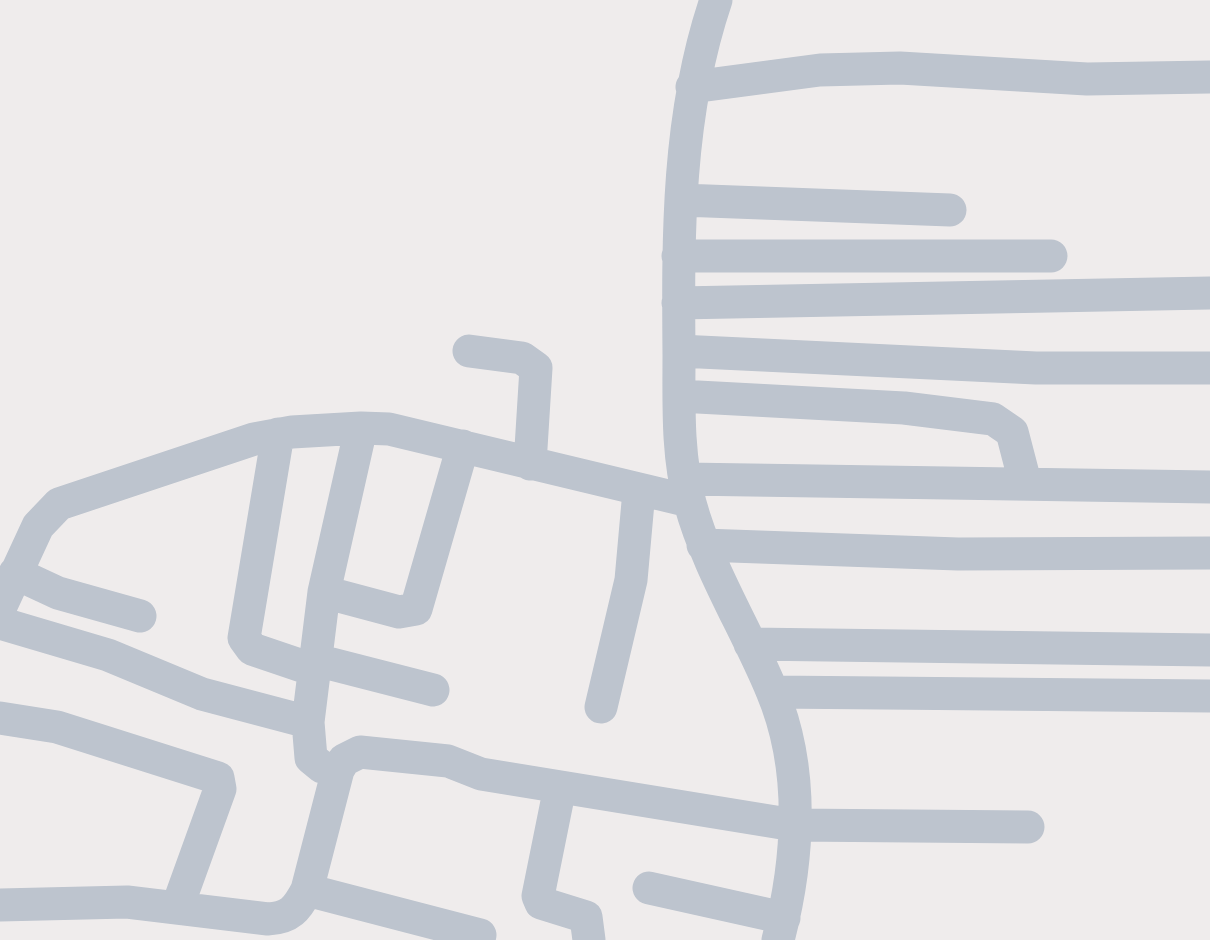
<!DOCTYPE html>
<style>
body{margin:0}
canvas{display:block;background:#efecec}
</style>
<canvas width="1210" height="940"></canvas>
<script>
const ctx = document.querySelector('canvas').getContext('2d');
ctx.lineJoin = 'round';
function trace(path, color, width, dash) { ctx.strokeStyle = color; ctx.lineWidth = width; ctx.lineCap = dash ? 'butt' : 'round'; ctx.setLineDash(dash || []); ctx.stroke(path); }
const minor = new Path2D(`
 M716,0C677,115 678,235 679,355C679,404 677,455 690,503C708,569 746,628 772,691C805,769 799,860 778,940
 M692,87L820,70L900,68L1087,79L1210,77
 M681,200L950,210
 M678,256H1051
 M678,303L1210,293
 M469,351L522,358L536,368L530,464
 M679,351L1036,368H1210
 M679,396L904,408L993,419L1012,432L1025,482
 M278,434L244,638L252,649L314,670
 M685,479L1210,487
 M703,545L958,554L1210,553
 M15,573L58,593L140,616
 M324,592L399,612L416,609L463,446
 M0,608L38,526L59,504L254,439L292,432L361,428L389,429L689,501
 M0,623L108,655L202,694L308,722
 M750,644L1210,650
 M316,660L433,690
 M773,692L1210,696
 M601,707L631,580L639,491
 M0,718L57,727L218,778L220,789L177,908
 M338,770L322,767L311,758L308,722L324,592L361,428
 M560,787L538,896L541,903L586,917L589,940
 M649,888L784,918
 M307,890L480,935
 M0,905L127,902L268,919C290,918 297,909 307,890L338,770L344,760L360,752L448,761L481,774L794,825L1028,827`);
trace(minor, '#bdc4ce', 33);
</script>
